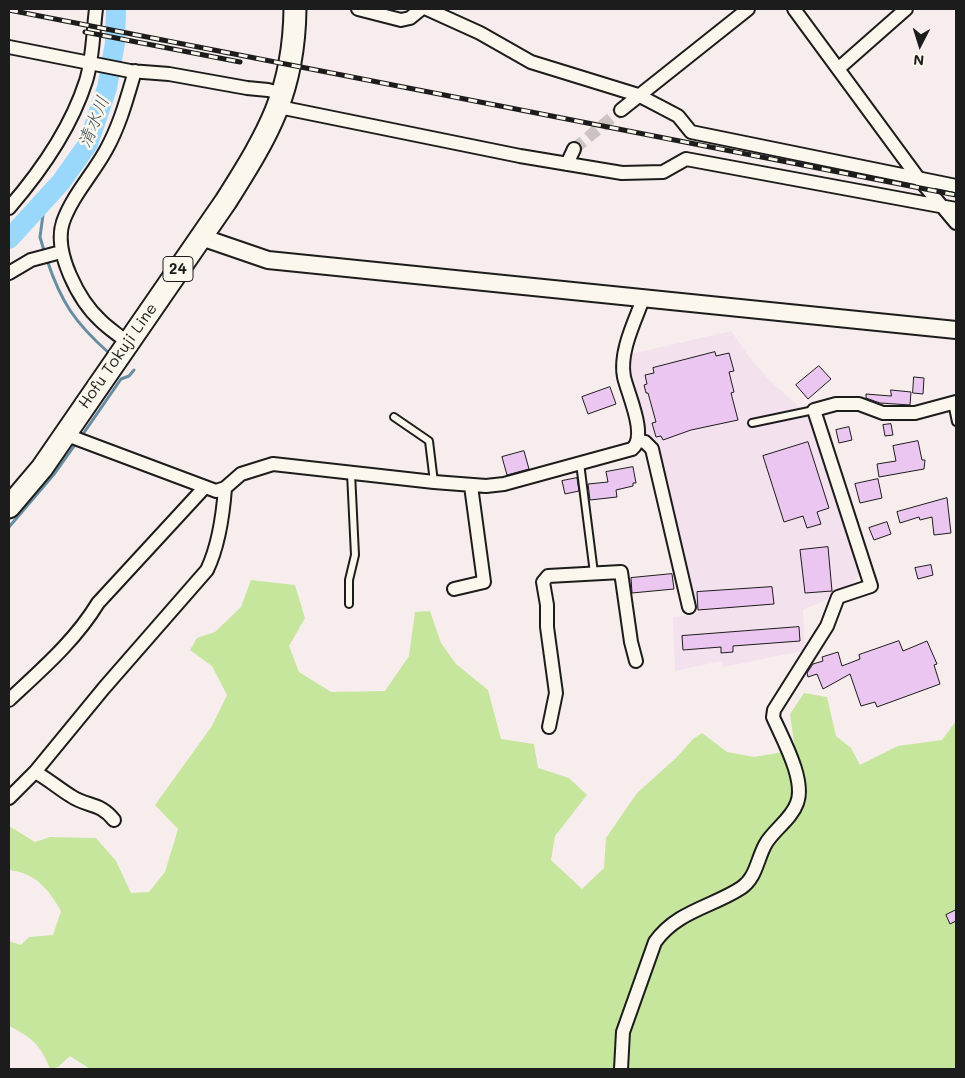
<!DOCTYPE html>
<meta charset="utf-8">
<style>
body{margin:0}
#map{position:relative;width:965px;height:1078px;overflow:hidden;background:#f8eded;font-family:Mali,sans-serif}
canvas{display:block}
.frame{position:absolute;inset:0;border:10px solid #1c1c1c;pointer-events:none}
.north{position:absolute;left:895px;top:20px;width:50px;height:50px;-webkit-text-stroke:4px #fbf7ec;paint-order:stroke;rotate:185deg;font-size:14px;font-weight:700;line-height:20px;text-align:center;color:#1c1c1c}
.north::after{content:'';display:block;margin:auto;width:18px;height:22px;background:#1c1c1c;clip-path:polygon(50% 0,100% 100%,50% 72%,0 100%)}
</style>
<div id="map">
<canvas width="965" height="1078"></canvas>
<div class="frame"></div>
<div class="north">N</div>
</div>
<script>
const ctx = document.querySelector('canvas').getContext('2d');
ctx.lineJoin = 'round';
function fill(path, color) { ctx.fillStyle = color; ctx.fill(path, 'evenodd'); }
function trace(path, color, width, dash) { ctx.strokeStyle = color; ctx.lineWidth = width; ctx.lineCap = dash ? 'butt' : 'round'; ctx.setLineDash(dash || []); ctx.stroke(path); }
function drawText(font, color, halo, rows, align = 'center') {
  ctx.font = font + ' Mali,"Klee One",sans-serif'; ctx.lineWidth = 5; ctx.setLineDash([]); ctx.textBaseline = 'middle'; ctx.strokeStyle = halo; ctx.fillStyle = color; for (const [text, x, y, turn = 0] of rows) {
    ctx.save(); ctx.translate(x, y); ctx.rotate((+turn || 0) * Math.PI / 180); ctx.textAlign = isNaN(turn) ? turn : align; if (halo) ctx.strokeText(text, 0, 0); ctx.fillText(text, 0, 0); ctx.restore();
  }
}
const built = new Path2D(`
 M731,331L750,358L772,383L810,416L860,573L850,589L803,610L805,647L802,651L724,667L722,661L675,671L673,617L695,615L657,442L645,437L630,372L631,354Z`);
const green = new Path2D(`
 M251,580L295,585L305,618L289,646L299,672L331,692L385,691L409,656L415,612L430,611L441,643L456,664L488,690L501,739L534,744L538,768L569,778L587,795L555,836L551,860L582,889L604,868L606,838L637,793L676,758L693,739L702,733L727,752L754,757L795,750L790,714L804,693L827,697L836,736L851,748L860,765L898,746L942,740L956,721V1069H90L70,1056L58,1067L50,1069C41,1045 31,1037 9,1026V941L21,945L29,937L53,935L61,911C48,889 36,873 9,870V826L35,842L50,837L96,838L116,861L131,893L149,892L165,872L178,829L155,805L212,726L227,695L212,666L190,650L197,638L215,632L241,607Z`);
const stream = new Path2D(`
 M45,200L40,237L45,254
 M47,260C61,302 75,323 109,353
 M81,437L121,379L129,376L134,370
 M9,527L55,473L77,442`);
const river = new Path2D(`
 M9,239L61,182L88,144L107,88L115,43L116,9`);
const building = new Path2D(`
 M715,352L716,356L729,353L734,371L729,372L734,392L731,393L738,420L691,430L663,440L661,436L656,437L652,423L656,422L648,393H646L644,385L647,384L645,375L654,373L653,368Z
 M819,366L831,379L808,399L796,385Z
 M914,377L924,378L923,394L913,393Z
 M610,387L616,404L588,414L582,397Z
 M891,390L911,392L910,405L880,403L866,398V394L891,396Z
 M891,424L893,435L885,436L883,425Z
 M849,427L852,440L839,443L836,430Z
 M918,441L922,460H925L924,469L879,477L877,464L896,461L893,446Z
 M808,442L829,508L817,512L821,524L807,528L803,516L784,522L763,456Z
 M524,451L529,469L507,475L502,457Z
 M633,467L636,483H633V486L616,490L617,497L590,500L588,484L608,482L606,472Z
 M577,478L579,491L565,494L562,481Z
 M878,479L882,498L860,503L855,484Z
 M947,498L951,533L934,535L932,517L920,520L919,517L900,523L897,512Z
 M887,522L891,534L874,540L869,528Z
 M828,547L832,591L805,593L800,550Z
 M931,565L933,575L918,579L915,568Z
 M672,574L674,589L632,593L631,578Z
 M772,587L774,604L698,610L697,592Z
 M799,627L800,641L733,646V652L721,653V647L683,650L682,636Z
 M899,641L903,651L927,641L937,664L934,665L940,684L877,707L875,702L861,706L850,674L823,689L817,674L808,677L807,673L813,664L823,661L822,657L838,652L842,666L860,659L859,655Z
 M956,910V921L950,924L946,915Z`);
const minorTunnel = new Path2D(`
 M574,149L621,110`);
const service = new Path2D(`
 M952,403L956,422
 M394,417L429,441L434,482
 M752,423L814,410
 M580,463L594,573
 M349,604V580L355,555L351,473`);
const minor = new Path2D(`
 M358,9L401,20L410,18L421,9
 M427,9L480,33L531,62L638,95L678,116L691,132L956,186
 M794,9L919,179L956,223
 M9,47L130,71L169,74L247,88L268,90L284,94
 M839,68L906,9
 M279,107L520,156L622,173L663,172L686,159L956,209
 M621,110L748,9
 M567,164L574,149
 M9,208C41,171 71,128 86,81C93,59 93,32 96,9
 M9,273L31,260L61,252
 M128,343C119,335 109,329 101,321C79,301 53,252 63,222C72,196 93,174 106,150C120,125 127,98 135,71
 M64,434L216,491L225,488L241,474L273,464L434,482L486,486L504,484L632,449C648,436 628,395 624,377C619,352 635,321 643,299
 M639,441L645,442L652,449L689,607
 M454,589L484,582L471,486
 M9,700C41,670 75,641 98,603L204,488
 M549,727L556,693L547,627V605L543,582L548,576L621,572L631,642L636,661
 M35,772C48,779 58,788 71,796C87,807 100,802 114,820
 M9,798L35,772L104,688L207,570C219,545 223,515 225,488
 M621,1069L623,1032L655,942C677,911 712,907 741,888C756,878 757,860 765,845C773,830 791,820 797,803C806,780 782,738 773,717L774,710L827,626L838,597L871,586L814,410L836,404H859L883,413H915L956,402`);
const tertiary = new Path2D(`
 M201,237L268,260L956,330`);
const primary = new Path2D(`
 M9,507L42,468L226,201C269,133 294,91 295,9`);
const rail = new Path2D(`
 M9,10L956,195
 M85,32L240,62`);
const shields = [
 [178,269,30]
];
const shieldNames = [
 ["24",178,269]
];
const streetNames = [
 ["Hofu Tokuji Line",118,356,-55]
];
const waterNames = [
 ["清水川",94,122,-68]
];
fill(built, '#f4e1ee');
fill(green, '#c6e69e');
trace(stream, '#678da1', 3);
trace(river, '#99d8fa', 20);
fill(building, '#eac6f1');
trace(building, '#1c1c1c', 1);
trace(minorTunnel, '#ccc3c3', 12, [12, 6]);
trace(service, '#1c1c1c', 10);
trace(minor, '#1c1c1c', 16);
trace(tertiary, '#1c1c1c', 20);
trace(primary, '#1c1c1c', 25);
trace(service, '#fbf7ec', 6);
trace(minor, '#fbf7ec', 12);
trace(tertiary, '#fbf7ec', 16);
trace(primary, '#fbf7ec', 21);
trace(rail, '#1c1c1c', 5);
trace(rail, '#fbf7ec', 3, [9]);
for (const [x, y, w] of shields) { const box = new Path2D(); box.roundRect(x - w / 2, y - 12.5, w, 25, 4); ctx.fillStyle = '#fbf7ec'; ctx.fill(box); trace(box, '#1c1c1c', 1); }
drawText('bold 15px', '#1c1c1c', null, shieldNames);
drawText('16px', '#1c1c1c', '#fbf7ec', streetNames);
drawText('italic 18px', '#42545f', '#fbf7ec', waterNames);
</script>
